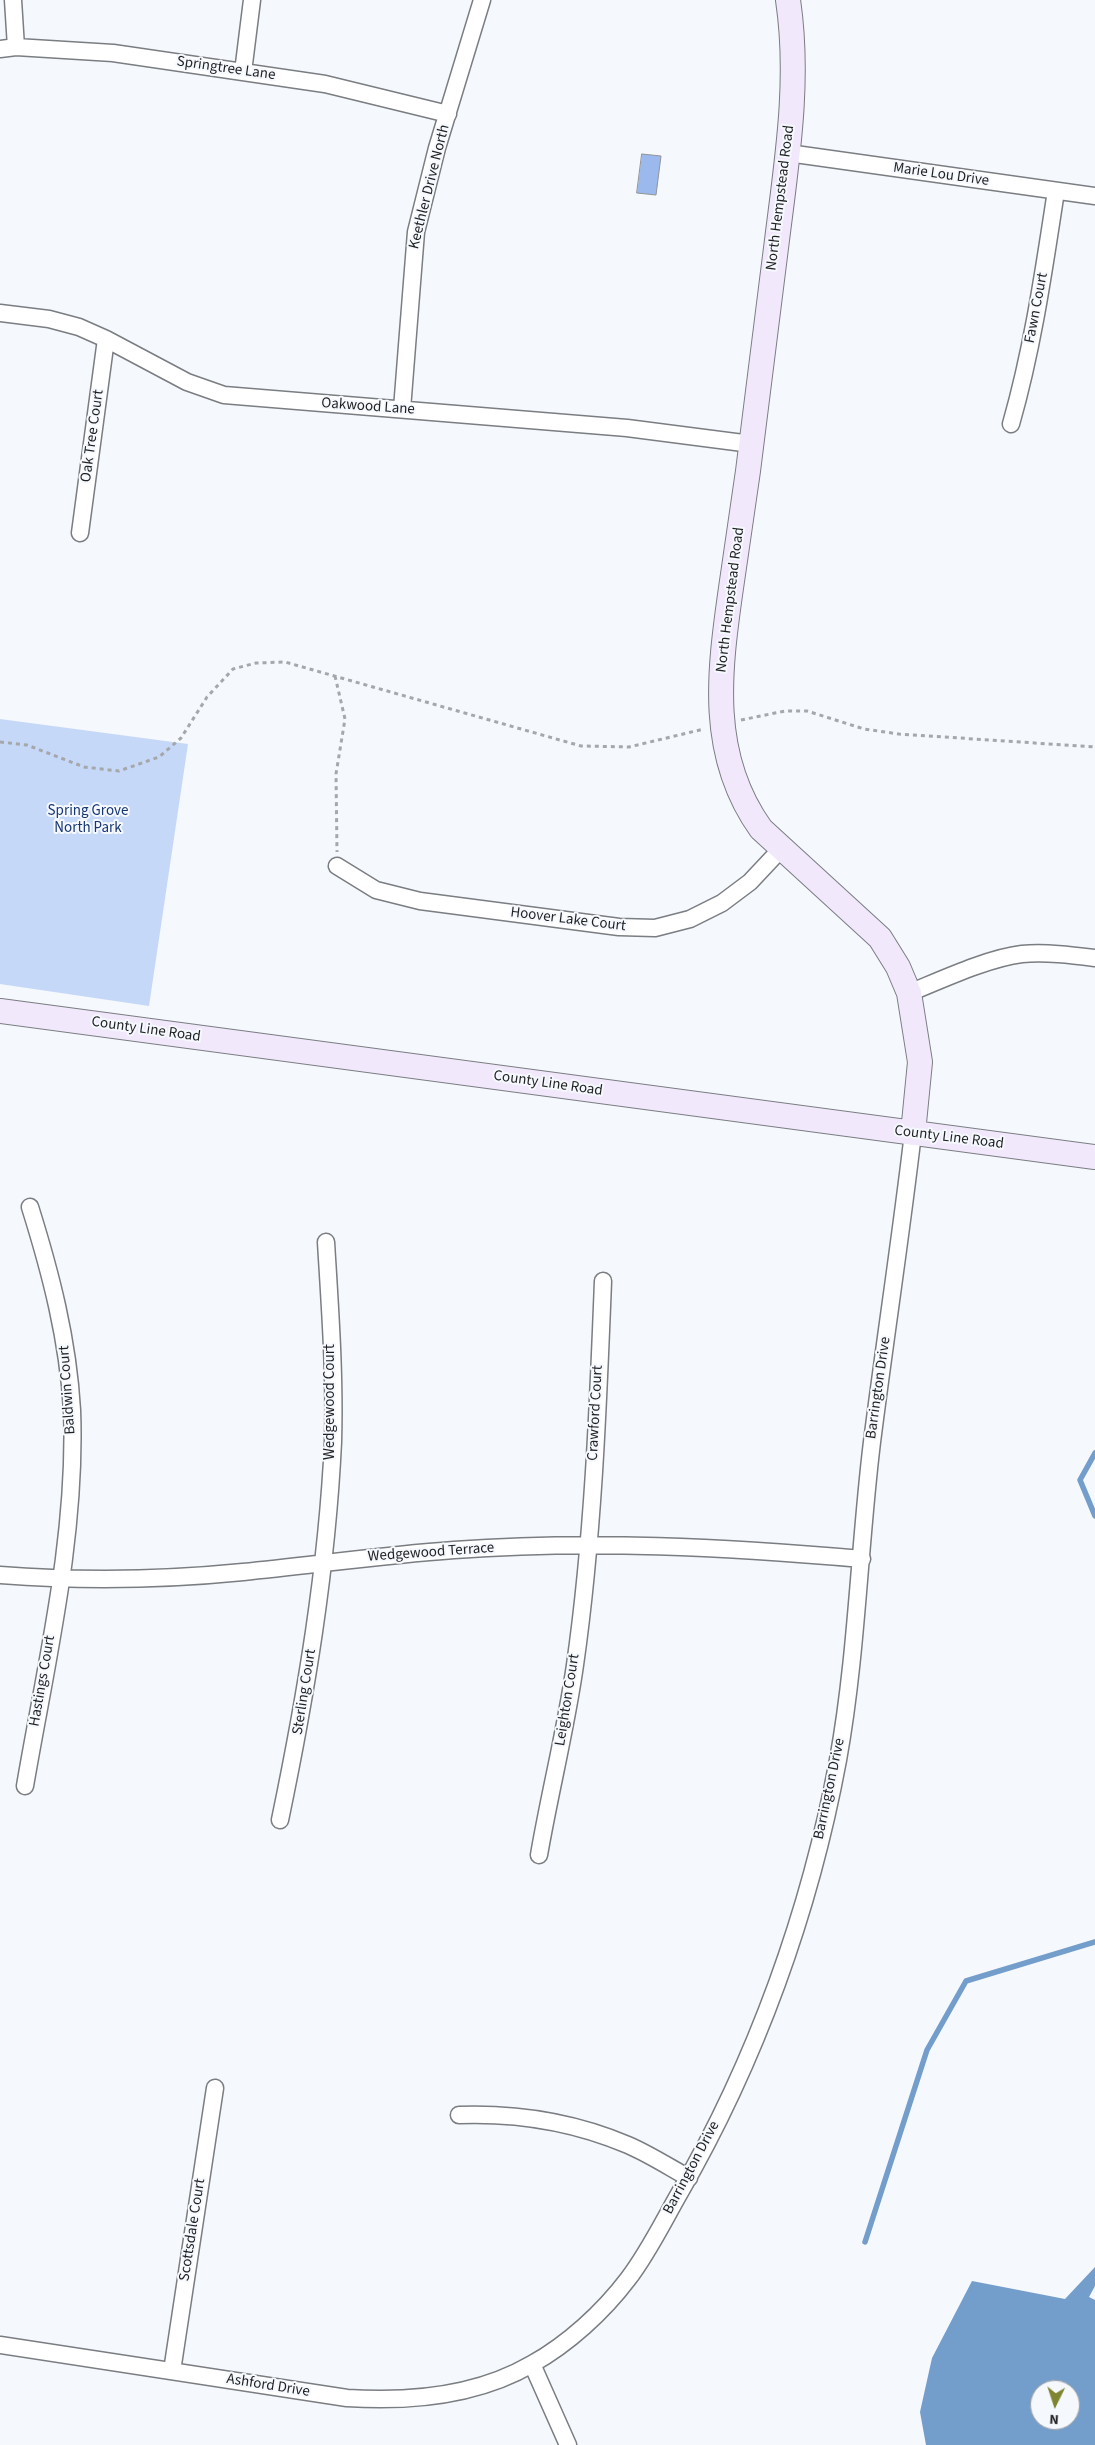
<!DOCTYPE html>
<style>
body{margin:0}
#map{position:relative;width:1095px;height:2445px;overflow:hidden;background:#f5f8fd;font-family:"Source Sans 3",sans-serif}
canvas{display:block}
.north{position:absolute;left:1030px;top:2380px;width:50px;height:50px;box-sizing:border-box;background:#f5f8fd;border:1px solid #9fa2a5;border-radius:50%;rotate:184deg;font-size:14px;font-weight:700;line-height:20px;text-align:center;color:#1f2022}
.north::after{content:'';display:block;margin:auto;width:18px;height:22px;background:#7e842f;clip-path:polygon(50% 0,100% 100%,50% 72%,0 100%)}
</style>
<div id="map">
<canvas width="1095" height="2445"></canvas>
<div class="north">N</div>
</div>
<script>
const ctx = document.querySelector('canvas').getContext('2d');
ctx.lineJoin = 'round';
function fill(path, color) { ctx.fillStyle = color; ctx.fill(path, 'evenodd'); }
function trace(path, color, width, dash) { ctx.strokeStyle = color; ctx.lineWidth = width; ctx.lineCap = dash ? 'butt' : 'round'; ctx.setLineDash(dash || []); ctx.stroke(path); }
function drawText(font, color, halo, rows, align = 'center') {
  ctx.font = font + ' "Source Sans 3",sans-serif'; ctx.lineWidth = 4; ctx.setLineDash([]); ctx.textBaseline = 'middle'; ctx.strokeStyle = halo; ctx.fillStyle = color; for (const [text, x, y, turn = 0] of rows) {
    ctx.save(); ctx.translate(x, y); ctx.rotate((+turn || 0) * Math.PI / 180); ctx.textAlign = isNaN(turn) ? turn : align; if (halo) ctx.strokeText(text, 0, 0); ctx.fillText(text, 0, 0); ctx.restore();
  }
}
const green = new Path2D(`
 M0,719L188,744L149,1006L0,984Z`);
const water = new Path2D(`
 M1095,2267V2286L1089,2297L1095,2300V2445H926L920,2412L932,2358L972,2281L1065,2299ZM1040,2390H1070V2420H1040Z`);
const stream = new Path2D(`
 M1095,1453L1080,1480L1095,1516
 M865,2242L927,2050L966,1981L1095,1942`);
const building = new Path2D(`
 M642,154L661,156L656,195L637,193Z`);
const path = new Path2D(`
 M335,676L345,719L336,774L337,852
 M741,720L785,711H807L864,729L899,734L1095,747
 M0,742L27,745L84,767L119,771L159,757L181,738L207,697L233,669L256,663L285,662L581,746L629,747L704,729`);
const street = new Path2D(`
 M13,0L16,47
 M0,49L16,47L113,53L325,84L448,114
 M243,72L252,0
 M788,153L1095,196
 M0,313L49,319L79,327L106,339L187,382L224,395L627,428L751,444
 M402,409L416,232L437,148L482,0
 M1011,424C1033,347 1044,269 1056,191
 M80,533L106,339
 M337,866L376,890L420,901L619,927L655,928L690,919L722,903L750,882L781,849
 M909,993C941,980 988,958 1022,954C1046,952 1071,955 1095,958
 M0,1575C80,1581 163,1580 243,1572C313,1565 384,1555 454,1550C591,1540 726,1547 862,1559
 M25,1786C46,1663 77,1536 72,1410C68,1340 51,1274 30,1207
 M280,1820C306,1695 327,1569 333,1442C335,1375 330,1308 326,1242
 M539,1855C550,1791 566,1729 575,1665C593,1539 598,1409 603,1281
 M459,2115C517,2113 574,2122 628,2145C649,2154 669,2167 689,2178
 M0,2345L347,2398C409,2402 477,2396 532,2364C568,2344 603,2312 628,2279C648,2253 663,2222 679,2194C756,2061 810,1911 838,1760C857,1655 859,1548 872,1442C885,1339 901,1236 913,1133
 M532,2364L568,2445
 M172,2371L215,2088`);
const secondary = new Path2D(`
 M788,0C800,80 787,160 777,240C767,317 758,394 748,471C742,510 737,549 731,588C719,672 708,755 761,829L880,938L898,967L909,993L920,1062L913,1133
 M0,1011L1095,1157`);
const streetNames = [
 ["Springtree Lane",226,69,8],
 ["Marie Lou Drive",941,175,8],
 ["Keethler Drive North",430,187,-76],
 ["North Hempstead Road",781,198,-83],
 ["Fawn Court",1037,308,-79],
 ["Oakwood Lane",368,407,4],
 ["Oak Tree Court",93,436,-82],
 ["North Hempstead Road",731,600,-83],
 ["Hoover Lake Court",568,920,7],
 ["County Line Road",146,1030,8],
 ["County Line Road",548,1084,8],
 ["County Line Road",949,1138,7],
 ["Barrington Drive",879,1388,-82],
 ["Baldwin Court",68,1390,-94],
 ["Wedgewood Court",331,1402,-90],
 ["Crawford Court",596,1413,-87],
 ["Wedgewood Terrace",431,1553,-4],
 ["Hastings Court",43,1681,-80],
 ["Sterling Court",305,1692,-81],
 ["Leighton Court",568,1700,-81],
 ["Barrington Drive",830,1789,-78],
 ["Barrington Drive",692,2168,-62],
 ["Scottsdale Court",193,2230,-81],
 ["Ashford Drive",268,2386,9]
];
const parkNames = [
 ["Spring Grove",88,812],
 ["North Park",88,829]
];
fill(green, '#c6d8f8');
fill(water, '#739dcb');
trace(stream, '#739dcb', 5.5);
fill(building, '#9bb9ed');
trace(building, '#919398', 1);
trace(street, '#7a7d81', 19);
trace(secondary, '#7a7d81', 26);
trace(path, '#a5a7ab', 3, [4, 4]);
trace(street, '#fff', 16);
trace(secondary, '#f1e8fc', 24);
drawText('15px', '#1f2022', '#f5f8fd', streetNames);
drawText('15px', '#173774', '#f5f8fd', parkNames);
</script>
